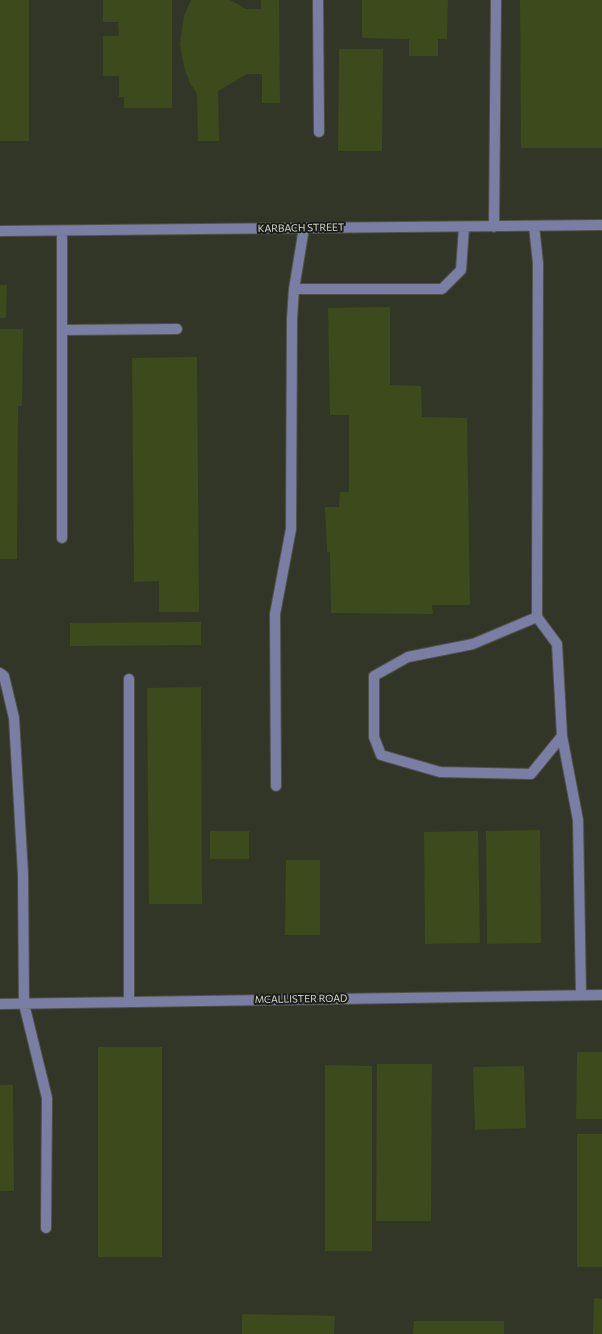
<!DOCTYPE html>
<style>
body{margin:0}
canvas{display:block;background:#313627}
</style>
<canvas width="602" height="1334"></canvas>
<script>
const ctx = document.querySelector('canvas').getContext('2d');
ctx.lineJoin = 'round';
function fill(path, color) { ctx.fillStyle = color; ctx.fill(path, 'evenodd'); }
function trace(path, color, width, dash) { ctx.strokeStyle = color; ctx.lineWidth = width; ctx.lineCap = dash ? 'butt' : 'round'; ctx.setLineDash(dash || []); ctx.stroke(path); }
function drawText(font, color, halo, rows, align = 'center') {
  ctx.font = font + ' Commissioner,sans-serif'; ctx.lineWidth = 4; ctx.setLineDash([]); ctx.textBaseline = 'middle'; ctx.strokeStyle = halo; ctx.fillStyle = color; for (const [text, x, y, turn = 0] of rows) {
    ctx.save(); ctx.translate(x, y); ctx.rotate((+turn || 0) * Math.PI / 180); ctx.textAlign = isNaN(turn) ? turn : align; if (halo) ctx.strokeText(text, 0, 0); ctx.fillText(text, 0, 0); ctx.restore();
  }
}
const building = new Path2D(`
 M0,0H29V141H0Z
 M103,0H172V108H124V97H119V76H103V36H119L118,22H103Z
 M191,0H230L246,9H261V0H279L280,103H262V74H247L218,91L219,141H198L197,94L190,83L185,70L182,57L180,44L184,16Z
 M362,0H448L447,39H438V56H409V39L362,38Z
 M520,0H602V148H521Z
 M339,49H383L382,151H338Z
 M0,285H7L6,318H0Z
 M390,307V385L421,386L422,417L467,418L470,605H432L433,614L331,613L330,552H327L325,507H339L340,492H349V415H330L328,308Z
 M0,329H23L22,406H18L17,559H0Z
 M197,357L199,612H159V581L134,582L132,358Z
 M201,622V645L70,646V623Z
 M201,687L202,904H149L147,688Z
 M540,830L541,943L487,944L486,831Z
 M210,831H249V859H210Z
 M478,831L480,943L425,944L424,832Z
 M286,860H320V935H285Z
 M98,1047H162V1257H98Z
 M577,1052H602V1119H576Z
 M377,1064H432L431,1221H376Z
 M325,1065L372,1066V1251H325Z
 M524,1066L526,1128L475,1130L473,1067Z
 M0,1085H13L14,1191H0Z
 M577,1134H602V1267H577Z
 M594,1298L602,1299V1334H593Z
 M242,1314L335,1316L334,1334H242Z
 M414,1321H504V1334H413Z`);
const minor = new Path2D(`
 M318,0L319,132
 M534,226L538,263L537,617L557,644L562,736L531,774L440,772L381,755L374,737V676L408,657L473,644L537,617
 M494,227L496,0
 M0,231L602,225
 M62,231V538
 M294,289H442L461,270L464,227
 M62,330L177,329
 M0,673L4,676L14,718L23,874L24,1004L47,1098L46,1228
 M562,736L578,820L581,995
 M276,786L275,614L291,529L292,319L294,289L304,228
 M129,1002V679
 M0,1004L602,995`);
const streetNames = [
 ["KARBACH STREET",301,228,-1],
 ["MCALLISTER ROAD",301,999,-1]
];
fill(building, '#3d4a1b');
trace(minor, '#4f5345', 12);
trace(minor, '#7a7ea5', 10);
drawText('10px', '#d5d9cf', '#1a1d16', streetNames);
</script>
